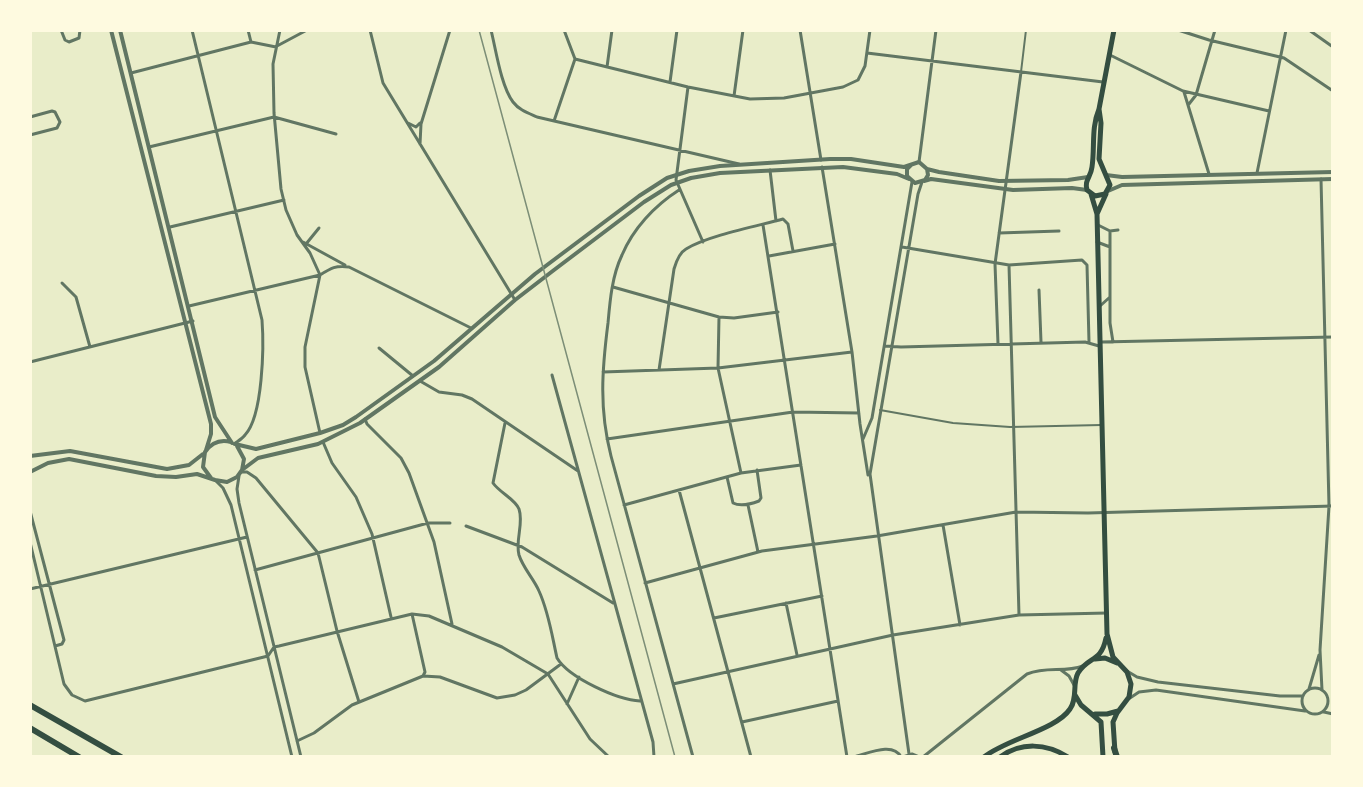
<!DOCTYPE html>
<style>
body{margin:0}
#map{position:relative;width:1363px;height:787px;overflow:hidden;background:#e9edc9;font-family:Poppins,sans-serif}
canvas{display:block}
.frame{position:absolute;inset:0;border:32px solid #fefae0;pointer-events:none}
</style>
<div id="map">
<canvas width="1363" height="787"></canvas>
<div class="frame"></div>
</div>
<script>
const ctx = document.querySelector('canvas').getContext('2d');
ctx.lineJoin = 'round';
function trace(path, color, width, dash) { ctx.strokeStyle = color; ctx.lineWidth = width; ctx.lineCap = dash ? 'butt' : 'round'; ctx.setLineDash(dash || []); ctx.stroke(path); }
const pedestrian = new Path2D(`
 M1021,72L1026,30
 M880,410L953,423L1010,427L1101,425`);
const minor = new Path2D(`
 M61,30L65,40L69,42L79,38L80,30
 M192,30L262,320C264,346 263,416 245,435C242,439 238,441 234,444
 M248,30L251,42
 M280,30L273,64L274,113L281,189L286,210L297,235L310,253L320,275L305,347V367L320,433
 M370,30L383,83L515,300
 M491,30C496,50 501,86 513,102C519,110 528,113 537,117L739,164
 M800,30L821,160
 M1178,30L1209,40L1284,58L1333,91
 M1309,30L1333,47
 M277,46L307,30
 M867,53L1103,82
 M1110,55L1183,91L1269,111
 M575,59L688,87L750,99L784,98L843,87L858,80L865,66L870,30
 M607,67L612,30
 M131,73L251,42L276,47
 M670,82L677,30
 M688,87L676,180L703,242
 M1184,92L1209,174
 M734,96L743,30
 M1189,104L1196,95L1215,30
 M30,117L52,111L55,112L60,122L57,128L30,135
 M554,121L575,59L564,30
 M408,123L416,127L420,123
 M420,144L421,124L450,30
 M149,147L274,117L336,134
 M919,162L936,30
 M822,167L852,352L860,424L868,475
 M770,170L776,221
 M1257,173L1286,30
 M1321,179L1329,506L1320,650L1322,690
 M679,190C654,206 633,229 622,255C612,276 610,300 608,323C602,370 599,409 611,456L693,757
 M763,225L847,757
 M1098,225L1110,231L1118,230
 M170,227L284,200
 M1110,231V323L1113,342
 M999,233L1059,231
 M303,242L345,265
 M1097,242L1110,247
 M306,244L319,228
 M902,247L1009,265L1082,260L1087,265L1089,342
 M769,256L835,244
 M1009,265L1019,615
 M62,283L76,297L90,347
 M613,287L719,317L734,318L778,312
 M1039,290L1041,342
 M189,306L320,275C331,268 336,265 349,267L471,328
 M1100,306L1110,297
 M719,317L718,368L741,473
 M1101,342L1333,337
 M998,344L995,264L1021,72
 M885,346L901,347L1085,342L1099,346
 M379,348L413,376
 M30,362L193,321
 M659,370L674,269C676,262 679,253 686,249C707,236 757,226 783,219L788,224L793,251
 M603,372L718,368L852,352
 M552,375L653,742L654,757
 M420,381L439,392L462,395L472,399L578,471
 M365,419L367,424L401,458L409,473L434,542L452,624
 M505,423L493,483C500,493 515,499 519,509C524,524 515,540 519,555C523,568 534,579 539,591C549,613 552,636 557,658C569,678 618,700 640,701
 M607,439L793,412L859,413
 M863,439L872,418L912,182
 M323,442L332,463L356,497L372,534L391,617
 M241,472H247L256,478L318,553L337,631L359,702
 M239,476L237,489L239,503L301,757
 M727,477L733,503C741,507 751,504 759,501L761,498L757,470
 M215,480L223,488L231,505L292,757
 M679,490L751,757
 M624,505L741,473L801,465
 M748,505L758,552
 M30,511L64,640L62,644L55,646
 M943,525L960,625
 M466,526L522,547L613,603
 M30,542L64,684L72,695L85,701L268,656L274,647L279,646L412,614L429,616L502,647L548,674L590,739L609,757
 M255,570L428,523H450
 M645,583L762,551L877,536L1016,512L1088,513L1333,506
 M30,589L247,537
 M786,603L797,655
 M412,614L425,672L423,676
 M714,618L822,596
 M1061,670L1069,676L1074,685
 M1127,671L1137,677L1158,682L1280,696H1303
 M673,684L893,635L1019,615L1107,613
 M1302 701a13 13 0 1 1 26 0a13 13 0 1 1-26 0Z
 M1309,689L1319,655
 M1130,698L1139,692L1156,690L1305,711
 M567,704L579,677
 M1324,712L1333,714
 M742,722L838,701
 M297,741L314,733L352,705L423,676L440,677L497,698L515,695L526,690L561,664
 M909,754L870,474L918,194L922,182
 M853,757C867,754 893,741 901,757
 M903,757L912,754L919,757
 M923,757L1027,674C1047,666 1064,673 1083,666`);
const tertiary = new Path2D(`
 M111,30L211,424V434L206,450
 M120,30L215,417L232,443
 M911,165L907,169V176L915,183L925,180L928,175L927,169
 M1106,175L1122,177L1333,172
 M924,181L931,179L1013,190L1072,188L1087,190
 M1108,191L1122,185L1333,179
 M235,444L256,449L320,433L343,425L356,417L434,361L535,274L639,196L667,178L689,171L720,166L830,159H851L904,167L919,162L927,169L939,172L999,181L1068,180L1088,177
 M30,456L70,451L167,469L189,465L203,454
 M242,470L258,458L318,444L360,423L439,367L515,300L554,270L644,202L671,185L691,178L720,173L843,167L897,174L909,179
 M30,472L48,463L69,459L156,476L176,477L197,474L215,480L227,482L237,477L242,470L244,459L237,446
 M211,478L203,467L205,452C212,442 220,439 231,442`);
const primary = new Path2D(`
 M1099,109L1101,123L1099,159L1110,185L1105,194L1095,196L1087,190C1084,180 1091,177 1092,167C1095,147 1091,128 1099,109L1114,30
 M1091,194L1097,214L1107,634L1113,657L1127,672L1131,684L1129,697L1117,713L1113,722L1115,752
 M1097,214L1106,194
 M1095,659L1105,658L1117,663
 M1075,695L1081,705L1101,722L1103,757
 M1095,714H1107L1118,711
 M984,757C1006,739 1056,730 1070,709C1078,698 1072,684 1078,673C1088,656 1101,663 1106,638
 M1000,757C1021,742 1046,743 1068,757`);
const motorway = new Path2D(`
 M30,705L121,757
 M30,728L79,757
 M1114,748L1117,757`);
const rail = new Path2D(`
 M479,30L675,757`);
trace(pedestrian, '#617663', 2);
trace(minor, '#617663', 3);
trace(tertiary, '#617663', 4);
trace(primary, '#344e41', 5);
trace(motorway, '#344e41', 6);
trace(rail, '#7c8e77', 1.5);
</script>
